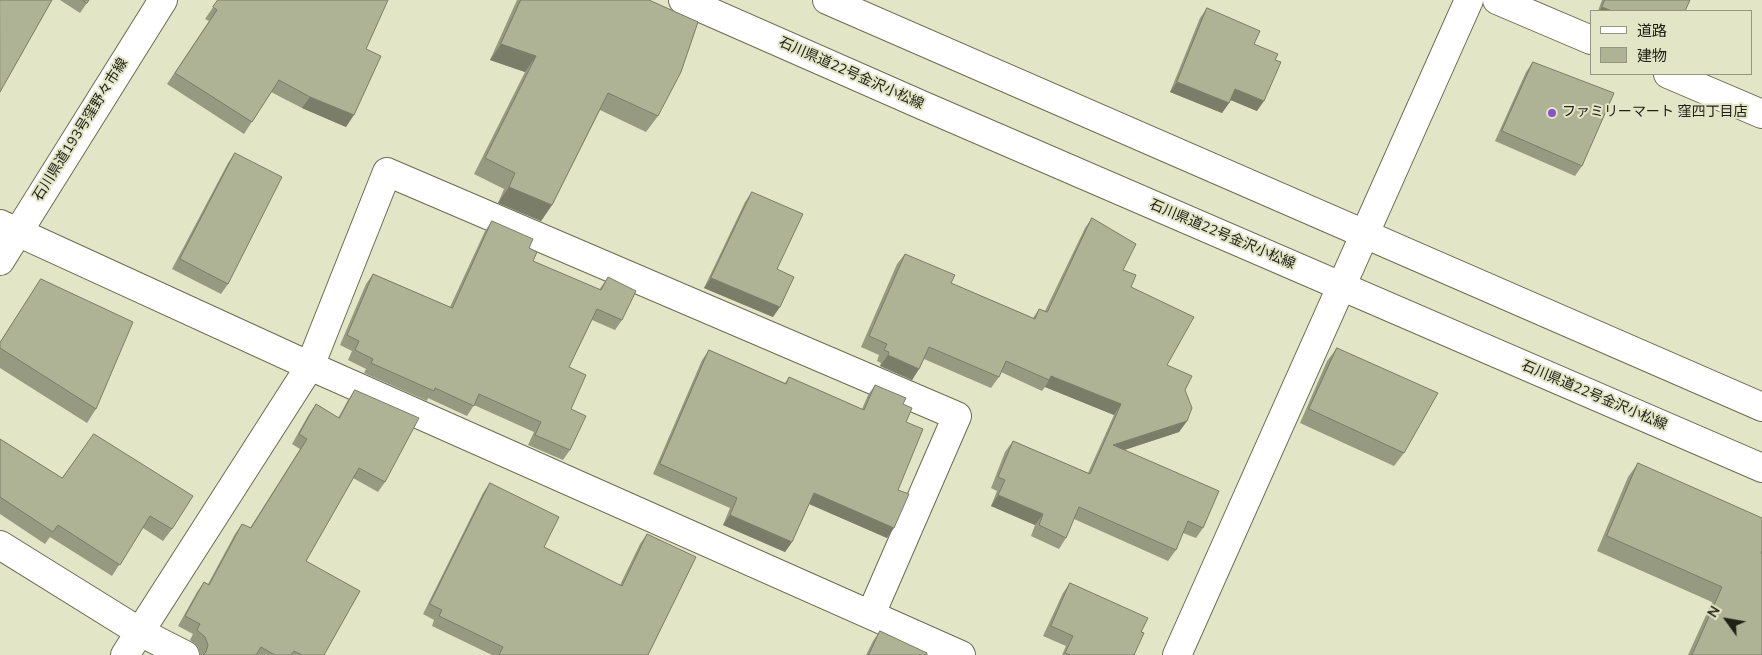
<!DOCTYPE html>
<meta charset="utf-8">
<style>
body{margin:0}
#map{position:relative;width:1762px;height:655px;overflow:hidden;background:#e2e5c6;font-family:"Nunito Sans","Noto Sans JP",sans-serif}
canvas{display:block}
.legend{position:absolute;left:1590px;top:10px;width:162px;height:65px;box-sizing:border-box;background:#e2e5c6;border:1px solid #949780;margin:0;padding:6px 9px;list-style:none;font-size:15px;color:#202216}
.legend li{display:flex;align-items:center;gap:10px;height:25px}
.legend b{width:25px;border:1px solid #949780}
.north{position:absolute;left:1702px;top:595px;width:50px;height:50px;-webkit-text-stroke:4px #e2e5c6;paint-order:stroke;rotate:302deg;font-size:14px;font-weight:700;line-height:20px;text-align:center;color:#202216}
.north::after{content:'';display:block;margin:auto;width:18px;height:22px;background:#202216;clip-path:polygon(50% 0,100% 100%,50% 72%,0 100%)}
</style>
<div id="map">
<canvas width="1762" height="655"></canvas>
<ul class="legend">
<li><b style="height:6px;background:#fff"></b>道路</li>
<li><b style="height:14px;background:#afb395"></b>建物</li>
</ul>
<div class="north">N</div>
</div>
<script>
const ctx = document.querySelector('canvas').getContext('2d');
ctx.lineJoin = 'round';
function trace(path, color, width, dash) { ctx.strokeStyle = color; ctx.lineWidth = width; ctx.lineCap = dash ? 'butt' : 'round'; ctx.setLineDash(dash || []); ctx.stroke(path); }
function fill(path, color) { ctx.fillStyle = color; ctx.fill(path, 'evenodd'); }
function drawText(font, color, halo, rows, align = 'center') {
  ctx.font = font + ' "Nunito Sans","Noto Sans JP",sans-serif'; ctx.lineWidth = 4; ctx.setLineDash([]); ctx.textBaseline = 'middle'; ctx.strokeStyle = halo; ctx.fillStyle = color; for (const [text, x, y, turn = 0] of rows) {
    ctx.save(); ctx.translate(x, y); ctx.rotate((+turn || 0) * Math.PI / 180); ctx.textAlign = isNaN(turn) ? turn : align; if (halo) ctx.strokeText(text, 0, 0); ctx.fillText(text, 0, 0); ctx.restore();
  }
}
const minor = new Path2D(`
 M1497,0L1591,40
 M1668,74L1762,114
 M0,224L310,366L961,655
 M0,545L140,632L185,655
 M125,655L310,366L387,172L957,416L871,614
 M1177,655L1469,0`);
const secondary = new Path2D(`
 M0,261L163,0`);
const primary = new Path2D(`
 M683,0L924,106L1762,468
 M827,0L1762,407`);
const wall = new Path2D(`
 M60,0H89L80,13Z
 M218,0L366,49L346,127L302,108L271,92L244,134L167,84L209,21L205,19Z
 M517,0H649L658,116L646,132L600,110L552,205L541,221L498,203L504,189L474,174L525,72L490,60Z
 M1602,0H1690L1685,11H1598Z
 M1207,8L1254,44L1257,111L1231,100L1222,113L1170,92L1200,18Z
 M1533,62L1582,166L1575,176L1495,141L1526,72Z
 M235,153L228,284L221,294L172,269L228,163Z
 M752,192L777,269L773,317L704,288L745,202Z
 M1092,218L1123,270L1167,365L1185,390L1187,421L1179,432L1124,450L1203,528L1196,538L1183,533L1176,550L1168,561L1074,519L1066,538L1059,549L1031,536L1035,525L991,506L997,491L991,488L1005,452L1013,441L1088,473L1114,415L1045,387L1042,391L1001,372L999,377L991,388L924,359L919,369L912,380L880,366L881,363L877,361L879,355L861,347L897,264L905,254L951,283L1033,318L1039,309L1045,311L1085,228Z
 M492,221L529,248L533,261L599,290L608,277L622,320L615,330L592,320L569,367L571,409L570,450L563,460L528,445L534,432L474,405L467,416L428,398L427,401L364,373L366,369L348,360L352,351L340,345L366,284L373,274L450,307L485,231Z
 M41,279L96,409L87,423L0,368V342Z
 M1337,348L1404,453L1394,466L1300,423L1327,361Z
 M709,350L785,383L789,377L862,409L868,395L875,385L903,404L906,422L898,490L887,538L809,504L792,542L785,552L723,525L730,508L653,474L702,360Z
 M355,390L385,482L378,492L353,478L306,561L324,655H200L198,647L190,640L193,634L178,626L197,592L204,582L208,584L235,534L242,524L250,528L300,449L292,444L309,414L316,404L338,418L348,400Z
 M94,434L172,529L163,541L143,528L112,576L50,537L45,544L0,514V439L62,478Z
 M1638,463L1761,553L1762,655H1688L1712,602L1597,551L1628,477Z
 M490,483L544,547L620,585L640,544L647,534L648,655H492L432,626L434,620L423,614L483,493Z
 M1070,583L1141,632L1134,655H1062L1066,646L1043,636L1063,593Z
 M880,631L927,655H866L873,641Z`);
const shadedWall = new Path2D(`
 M1602,7L1612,11H1599Z
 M501,44L536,56L525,72L490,60Z
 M1177,82L1229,103L1222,113L1170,92Z
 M1235,89L1264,101L1257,111L1228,99Z
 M310,97L354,115L346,127L302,108Z
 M509,187L552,205L541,221L498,203Z
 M711,278L780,307L773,317L704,288Z
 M888,355L919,369L912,380L880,366Z
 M1051,376L1121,404L1114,415L1045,387L1049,380Z
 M1187,421L1179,432L1106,456L1113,445Z
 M814,493L894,528L887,538L807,503Z
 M998,495L1043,514L1035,525L991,506Z
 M730,515L792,542L785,552L723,525Z`);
const building = new Path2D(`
 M0,0H52L0,92Z
 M83,0H89L87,3Z
 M218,0H388L366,49L381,56L354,115L310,97L279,80L252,122L175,73L217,10L213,7Z
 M521,0H649L698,22L681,72L658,116L608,93L552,205L509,187L515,173L485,158L536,56L501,44Z
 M1605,0H1690L1685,11H1612L1602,7Z
 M1207,8L1260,31L1254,44L1278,54L1275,60L1281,62L1264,101L1235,89L1229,103L1177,82Z
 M1533,62L1614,93L1582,166L1502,131Z
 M235,153L282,177L228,284L180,259Z
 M752,192L803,214L777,269L794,277L780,307L711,278Z
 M1092,218L1136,244L1123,270L1136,275L1131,287L1194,317L1167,365L1192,376L1185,390L1192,408L1187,421L1113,445L1219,491L1203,528L1188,521L1176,550L1079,507L1066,538L1039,525L1043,514L998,495L1005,480L998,477L1013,441L1090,474L1121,404L1051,376L1049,380L1006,361L999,377L929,347L919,369L888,355L889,352L884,350L887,344L869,336L905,254L955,275L951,283L1035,319L1039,309L1047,312Z
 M492,221L533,239L529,248L537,252L533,261L601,290L608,277L636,291L622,320L597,309L569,367L586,375L571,409L586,416L570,450L535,435L541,422L479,394L474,406L435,388L434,391L371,363L373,359L355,350L359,341L347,335L373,274L452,308Z
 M41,279L133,322L96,409L0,348V343Z
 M1337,348L1438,393L1404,453L1309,409Z
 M709,350L786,384L789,377L864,410L875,385L906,398L903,404L912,408L906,422L923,429L898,490L909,494L894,528L814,493L792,542L730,515L737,498L660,464Z
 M355,390L419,418L385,482L359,468L306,561L360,591L324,655H302L294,651L291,655H275L261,647L256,655H203L206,652L208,645L205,637L197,630L200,624L185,616L204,582L209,585L242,524L251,528L307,439L299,434L316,404L339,418Z
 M94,434L193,496L172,529L150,516L120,565L58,525L53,532L0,497V439L62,478Z
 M1638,463L1762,518V550L1761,553H1762V655H1692L1722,587L1607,536Z
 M490,483L559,517L544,547L622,586L647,534L696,557L648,655H499L503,647L439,616L442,610L430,604Z
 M1070,583L1148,618L1141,632L1144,633L1134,655H1070L1065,653L1073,636L1051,626Z
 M880,631L927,653V655H869Z`);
const markers = [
 [1552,113,5,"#8652ca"]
];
const streetNames = [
 ["石川県道22号金沢小松線",851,74,24],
 ["石川県道193号窪野々市線",81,130,-58],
 ["石川県道22号金沢小松線",1222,235,23],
 ["石川県道22号金沢小松線",1594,396,23]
];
const poiNames = [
 ["ファミリーマート 窪四丁目店",1562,113]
];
trace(minor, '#6a6d51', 30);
trace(secondary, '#6a6d51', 30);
trace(primary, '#6a6d51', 30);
trace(minor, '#fff', 28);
trace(secondary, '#fff', 28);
trace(primary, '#fff', 28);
fill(wall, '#969a80');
fill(shadedWall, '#7a7d68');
fill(building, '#afb395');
trace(building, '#7a7d68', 1);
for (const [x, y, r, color] of markers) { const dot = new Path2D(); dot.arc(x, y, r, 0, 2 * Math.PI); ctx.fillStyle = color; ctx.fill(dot); trace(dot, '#e2e5c6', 2); }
drawText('14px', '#202216', '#e2e5c6', streetNames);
drawText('14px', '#202216', '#e2e5c6', poiNames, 'left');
</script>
